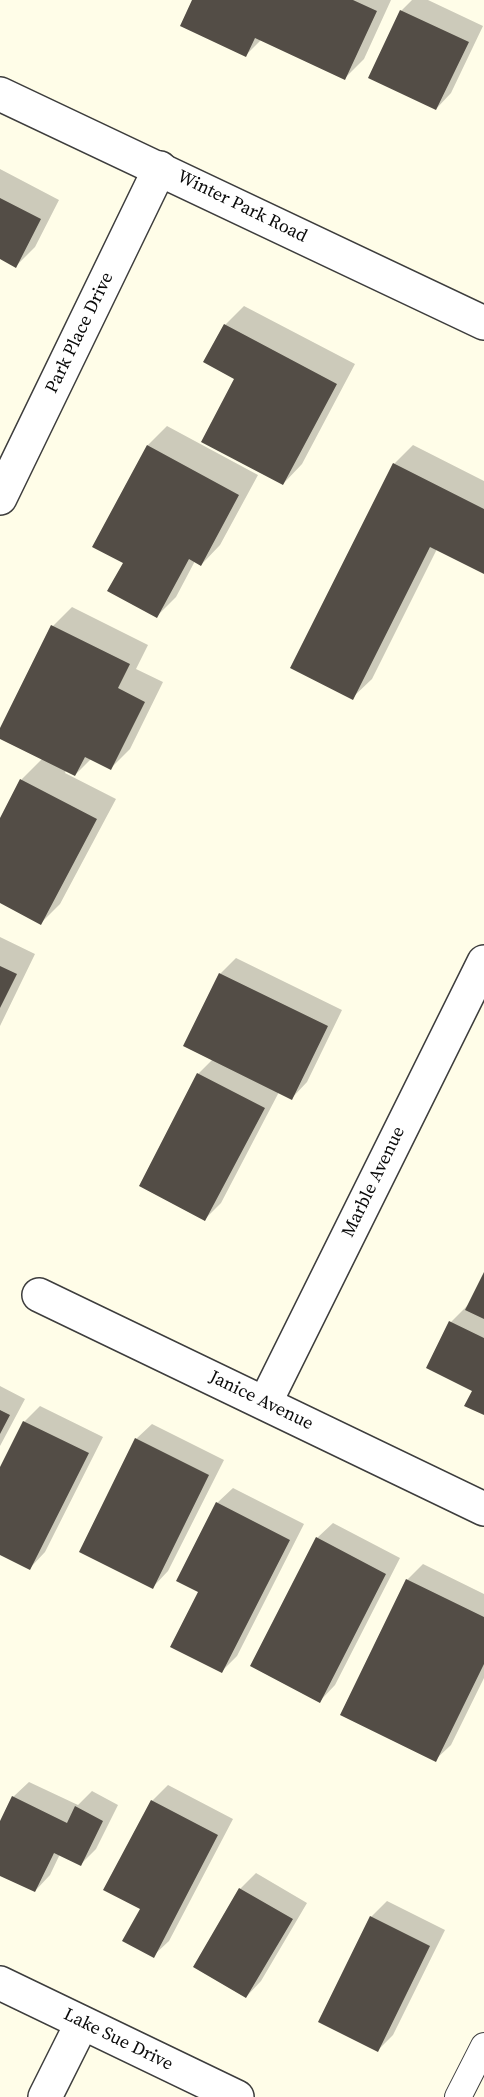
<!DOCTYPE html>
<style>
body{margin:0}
canvas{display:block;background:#fffde8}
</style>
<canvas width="484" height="2097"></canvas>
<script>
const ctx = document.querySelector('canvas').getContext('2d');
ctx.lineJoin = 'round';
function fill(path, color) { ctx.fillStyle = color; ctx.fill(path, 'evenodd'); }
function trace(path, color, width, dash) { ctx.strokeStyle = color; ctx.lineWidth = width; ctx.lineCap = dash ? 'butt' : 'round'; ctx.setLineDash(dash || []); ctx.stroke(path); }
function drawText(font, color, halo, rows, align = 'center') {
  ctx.font = font + ' "Source Serif 4",serif'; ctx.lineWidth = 6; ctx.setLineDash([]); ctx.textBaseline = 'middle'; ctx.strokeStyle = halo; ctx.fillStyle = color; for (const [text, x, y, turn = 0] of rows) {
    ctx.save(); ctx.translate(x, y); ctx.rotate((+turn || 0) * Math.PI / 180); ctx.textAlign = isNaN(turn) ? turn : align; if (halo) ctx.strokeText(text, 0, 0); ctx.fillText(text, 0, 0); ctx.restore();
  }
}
const shadow = new Path2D(`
 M194,0H391L364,59L345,78L262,39L246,55Z
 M412,0H428L483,26L451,93L436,109L370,77L401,11Z
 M0,169L59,200L35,247L16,266L0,257Z
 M244,306L355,364L302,464L283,484L236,378L225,325Z
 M167,426L258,475L220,545L201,565L195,561L176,597L157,616L125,562L94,546L148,445Z
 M413,445L484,481V572L437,549L372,679L352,698L394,464Z
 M72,607L148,645L136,669L163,682L130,749L111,768L92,758L75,775L66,770L65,773L116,799L60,904L41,923L0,902V821L22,779L43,758L0,737V731L53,626Z
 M0,937L35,954L0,1026Z
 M236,958L342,1010L307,1082L292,1098L279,1092L221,1203L205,1219L198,1074L213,1059L220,974Z
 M484,1275V1414L474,1391L451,1322L470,1303Z
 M0,1386L25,1399L0,1446Z
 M40,1406L103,1437L45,1552L30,1568L0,1553V1470L24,1422Z
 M152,1424L224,1460L168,1571L153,1587L136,1439Z
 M233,1488L304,1524L237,1656L222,1671L200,1591L217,1503Z
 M333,1523L400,1558L335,1685L320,1701L317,1538Z
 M423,1564L484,1594V1678L451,1745L435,1760L407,1580Z
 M29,1782L78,1805L92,1791L118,1805L96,1849L81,1864L60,1854L50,1875L35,1891L0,1874V1824L13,1797Z
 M168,1785L233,1819L169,1941L153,1956L142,1908L152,1801Z
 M256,1873L307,1903L261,1981L246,1997L195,1967L240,1889Z
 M387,1901L445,1930L393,2035L378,2050L371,1917Z`);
const building = new Path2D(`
 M192,0H353L377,11L345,80L255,38L246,57L180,26Z
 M400,10L469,42L436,110L368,78Z
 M0,198L41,219L16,268L0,259Z
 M224,324L337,384L283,485L201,442L234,379L203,362Z
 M147,445L239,495L201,566L189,559L157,618L107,591L123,563L92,547Z
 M393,463L484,509V574L430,547L353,700L290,668Z
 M51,625L130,664L118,688L145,702L111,770L85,757L75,776L0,739V728Z
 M20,779L97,819L41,925L0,903V818Z
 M0,966L17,974L0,1008Z
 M219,973L328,1026L292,1100L183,1046Z
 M197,1073L265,1108L205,1221L139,1186Z
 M484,1272V1319L465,1310Z
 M449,1321L484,1338V1415L464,1406L472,1391L426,1368Z
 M0,1410L10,1415L0,1434Z
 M23,1421L89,1453L30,1570L0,1555V1467Z
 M135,1438L209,1475L153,1589L79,1552Z
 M216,1502L290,1540L222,1673L170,1647L198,1592L176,1581Z
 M316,1537L386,1574L320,1703L250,1666Z
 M406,1579L484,1617V1664L436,1762L340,1715Z
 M12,1796L67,1823L75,1806L103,1821L81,1866L54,1853L35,1892L0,1876V1821Z
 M151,1800L218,1835L154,1958L122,1941L140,1909L103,1890Z
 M239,1888L293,1919L246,1998L193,1967Z
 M370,1916L430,1946L378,2052L318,2022Z`);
const service = new Path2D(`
 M458,2097L484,2046`);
const minor = new Path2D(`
 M0,498L160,168
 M39,1295L484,1509
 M265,1403L484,962
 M0,1983L237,2097
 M45,2097L82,2023`);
const tertiary = new Path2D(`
 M0,94L484,323`);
const streetNames = [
 ["Winter Park Road",242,207,26],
 ["Park Place Drive",80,333,-64],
 ["Marble Avenue",374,1182,-64],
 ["Janice Avenue",261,1401,26],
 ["Lake Sue Drive",118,2040,26]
];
fill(shadow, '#0003');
fill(building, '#534d46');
trace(service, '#3d3d3d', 28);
trace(minor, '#3d3d3d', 36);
trace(tertiary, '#3d3d3d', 36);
trace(service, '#fff', 26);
trace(minor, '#fff', 33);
trace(tertiary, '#fff', 33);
drawText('18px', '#0a0a0a', '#fff', streetNames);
</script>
